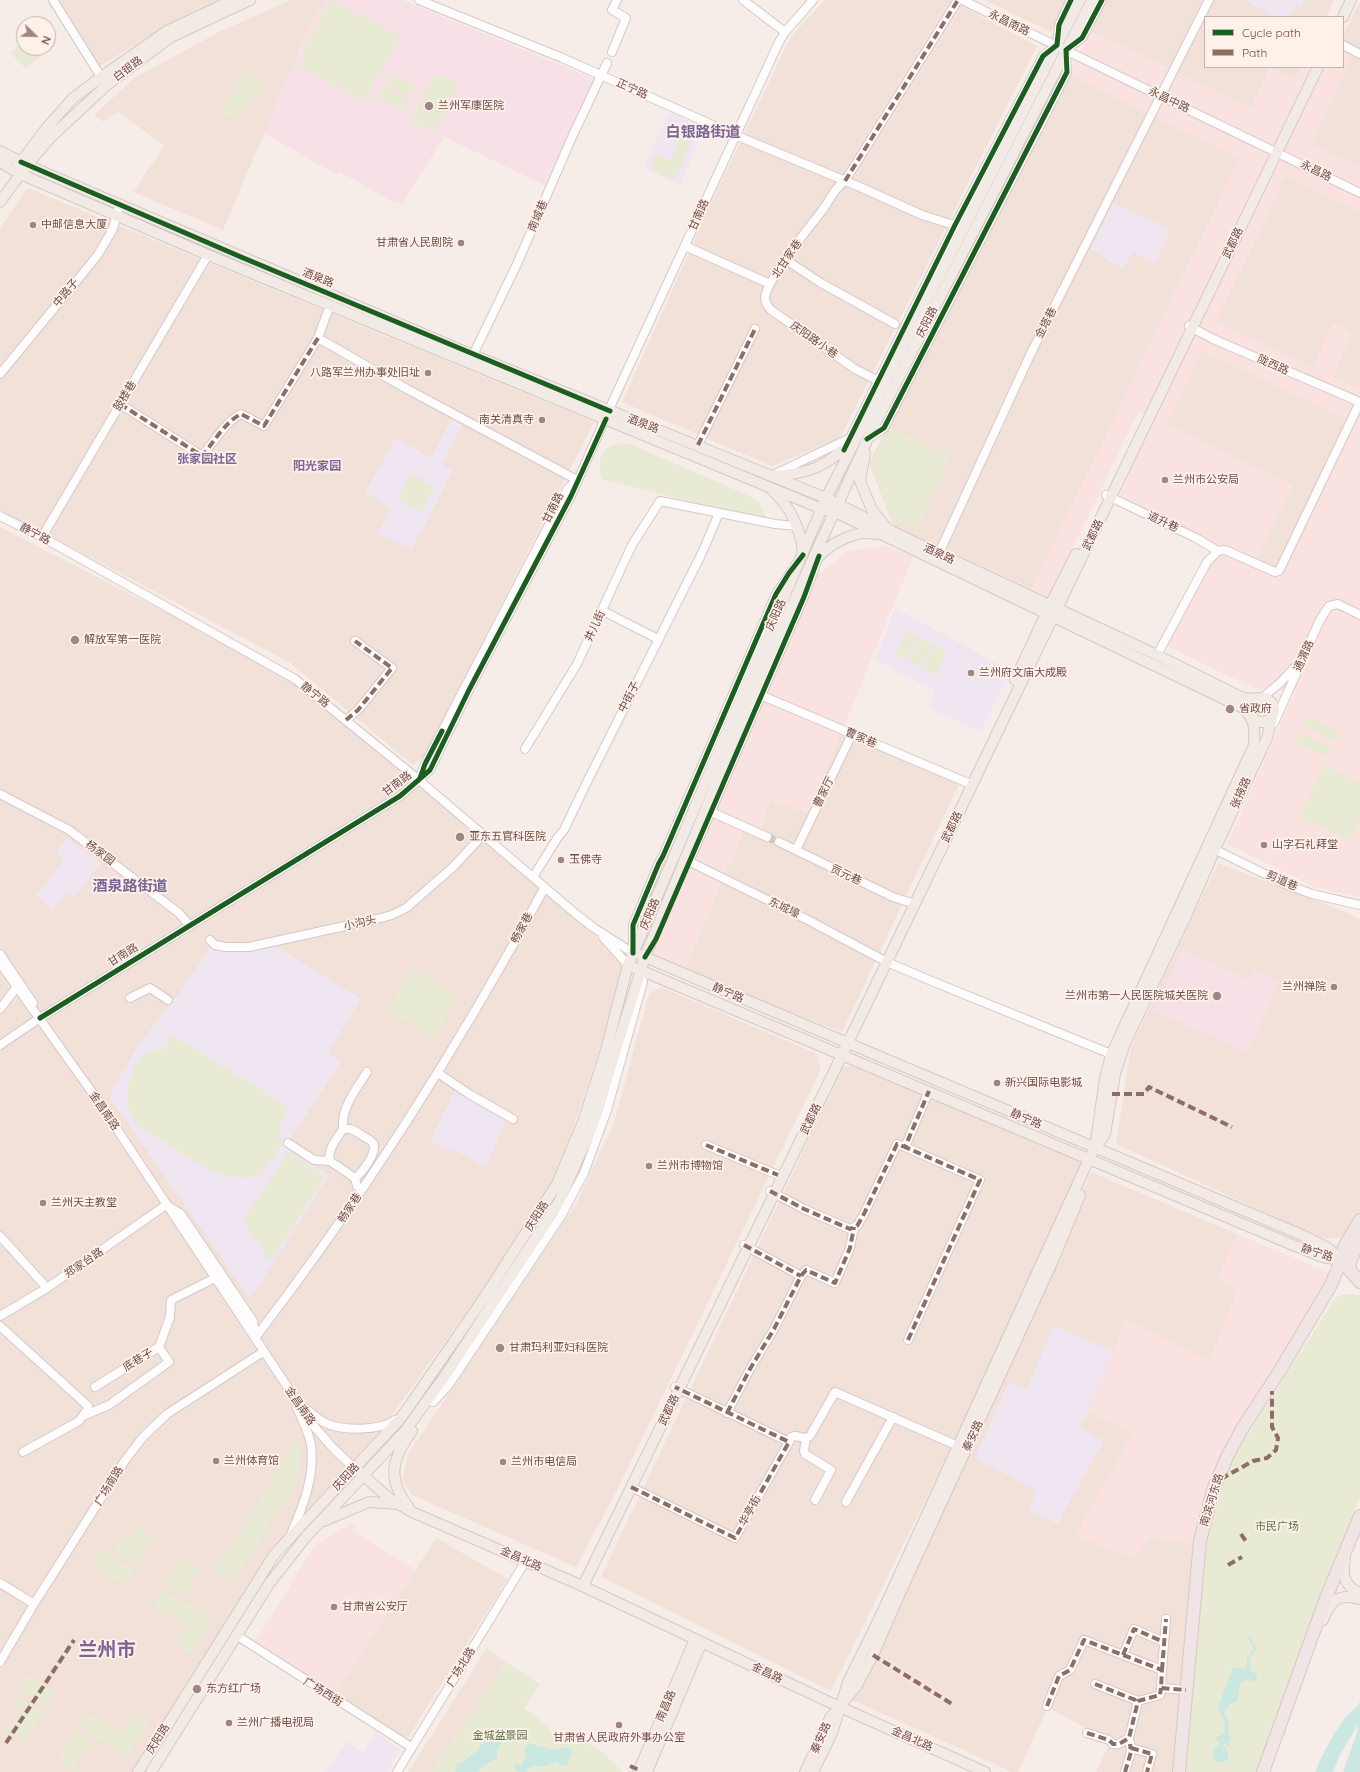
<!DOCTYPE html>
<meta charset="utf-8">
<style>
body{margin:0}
#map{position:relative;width:1360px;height:1772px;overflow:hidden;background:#f6ede9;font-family:Quicksand,sans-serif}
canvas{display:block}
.legend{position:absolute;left:1204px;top:16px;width:140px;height:52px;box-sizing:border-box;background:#fef1ea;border:1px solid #c6b0aa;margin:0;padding:5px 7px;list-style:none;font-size:12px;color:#724e4b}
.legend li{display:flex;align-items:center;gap:8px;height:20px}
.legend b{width:20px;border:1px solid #c6b0aa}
.north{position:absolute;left:16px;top:16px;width:40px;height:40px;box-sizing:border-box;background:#fef1ea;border:1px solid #c6b0aa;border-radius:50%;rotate:113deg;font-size:11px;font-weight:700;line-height:16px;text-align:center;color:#724e4b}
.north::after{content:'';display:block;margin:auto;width:14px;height:18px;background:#a08682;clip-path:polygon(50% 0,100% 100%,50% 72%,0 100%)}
</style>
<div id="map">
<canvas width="1360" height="1772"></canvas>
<ul class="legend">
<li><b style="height:5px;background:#1b5e20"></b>Cycle path</li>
<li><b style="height:5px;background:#8d6e63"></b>Path</li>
</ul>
<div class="north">N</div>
</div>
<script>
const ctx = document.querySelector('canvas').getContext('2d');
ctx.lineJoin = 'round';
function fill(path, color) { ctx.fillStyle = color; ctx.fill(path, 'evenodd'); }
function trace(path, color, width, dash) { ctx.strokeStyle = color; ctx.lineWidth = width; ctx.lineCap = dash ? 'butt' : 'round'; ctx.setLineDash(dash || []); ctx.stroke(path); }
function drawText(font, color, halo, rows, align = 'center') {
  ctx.font = font + ' Quicksand,"Noto Sans SC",sans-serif'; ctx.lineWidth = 3.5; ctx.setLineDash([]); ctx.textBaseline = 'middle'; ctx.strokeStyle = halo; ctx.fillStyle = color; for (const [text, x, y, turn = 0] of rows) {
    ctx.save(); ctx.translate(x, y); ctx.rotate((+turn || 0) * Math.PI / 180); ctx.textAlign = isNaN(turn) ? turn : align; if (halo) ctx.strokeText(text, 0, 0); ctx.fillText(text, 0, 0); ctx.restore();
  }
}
const residential = new Path2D(`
 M58,0H220L170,23L99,67Z
 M291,0H327L311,23L223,230L133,192L164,146L118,111L104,122L94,115L134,78L221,31Z
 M825,0H950L1037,46L840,438L772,466L622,402L711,203L791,36Z
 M985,0H1066L1051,32Z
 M1107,0H1334L1326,17H1205V67H1302L1295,80L1270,68L1251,108L1090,31Z
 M1360,1V167L1311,144L1354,51L1343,45V36Z
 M1069,75L1240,158L1032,589L893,525L869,463Z
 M1286,176L1360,212V408L1277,577L1254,564L1166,424Z
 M28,188L594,422L424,756L413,765L289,662L0,510V228Z
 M0,527L295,679L419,780L628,965L551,1194L354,1468L274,1555L139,1772H0Z
 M843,730L959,784L842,1032L684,971L745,828L758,834L771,800Z
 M1218,863L1345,912L1360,919V1212L1342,1237L1323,1239L1116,1144L1131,1047Z
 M661,987L817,1054L821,1069L617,1490L576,1567L412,1495L402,1481L408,1454L577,1202L614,1123L649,994Z
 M863,1064L1089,1159L1043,1262L831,1691L601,1577L843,1067Z
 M1091,1172L1237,1234L1219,1278L1238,1290L1210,1360L1088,1412L1134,1432L1076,1536L1134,1559L1150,1538L1197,1544L1176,1772H1096L1110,1742L1048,1707L1018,1772H1012L850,1699Z
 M436,1538L508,1579L407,1739L335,1695Z
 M487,1648L506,1662L432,1772H408Z`);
const commercial = new Path2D(`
 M948,3L960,10L854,179L843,172Z
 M1090,31L1251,108L1270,68L1295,80L1302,67H1343V45L1355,51L1311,144L1360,167V212L1286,176L1216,322L1313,367L1333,323L1352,332L1333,377L1360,389V897L1317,888L1227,844L1295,692L1255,688L1166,646L1206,567L1225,549H1212L1116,505L1153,418L1139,411L1049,597L1032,589L1240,158L1069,75ZM1201,351L1353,422L1277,576L1254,564L1293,485L1166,424Z
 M883,546L914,555L808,814L771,801L758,834L745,828L684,971L652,953L817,576L847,551Z
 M1237,1234L1332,1274L1214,1481L1197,1544L1151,1538L1134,1559L1076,1536L1134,1432L1088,1412L1126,1319L1210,1360L1238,1290L1218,1278Z
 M351,1524L355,1526L353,1530L354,1532L416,1570L335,1695L253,1645L309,1555L316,1545L324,1539Z
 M886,1658L952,1698L948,1704L917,1689L883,1665Z`);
const education = new Path2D(`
 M1245,0H1305L1301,8L1296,5L1289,17H1275Z
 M669,112L694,123L687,138L698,143L680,185L644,168Z
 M1113,203L1171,230L1155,263L1133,252L1123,268L1091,250Z
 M452,418L462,425L442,464L453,471L412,549L377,534L391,508L365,492L396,438L431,458Z
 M895,608L1011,671L980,732L928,707L935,691L875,660Z
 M67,838L101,863L74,898L66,892L53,909L36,896L63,860L55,853Z
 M275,946L361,999L328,1053L341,1062L286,1146L329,1176L250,1299L109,1096L136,1049L170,1003L180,993L210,947L240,951Z
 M456,1089L507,1117L486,1168L451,1148L446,1150L430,1141Z
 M1054,1326L1113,1351L1088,1412L1079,1427L1103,1441L1058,1524L1028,1510L1037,1491L975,1458L1009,1382L1026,1390Z
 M376,1733L400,1749L387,1772H326L347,1741L363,1753Z`);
const medical = new Path2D(`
 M327,0H403L594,79L545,185L444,137L402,204L393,202L340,172L337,175L264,133L311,23Z
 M1182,949L1249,980L1254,969L1280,981L1247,1053L1154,1010Z`);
const green = new Path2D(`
 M331,0L400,35L365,101L300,67L306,42Z
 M24,39V48H48L26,69L10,53Z
 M248,71L264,82L237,122L221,112Z
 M391,73L416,87L410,99L385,85Z
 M435,73L460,85L435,133L410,120Z
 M384,87L409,100L403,112L378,98Z
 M680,138L691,143L675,180L650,169L656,154L670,160Z
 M890,427L950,459L917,530L892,518L885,501L873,464L875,455Z
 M621,443L630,444L754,498L760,504L766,517L761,519L601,479C598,460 599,447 621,443Z
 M411,473L435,487L421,512L398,499Z
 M907,631L919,638L907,661L895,655Z
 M921,638L933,645L921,668L909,662Z
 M935,645L947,652L936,675L923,669Z
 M1308,717L1340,732L1335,741L1303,727Z
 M1300,733L1332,748L1328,757L1296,743Z
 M1326,766L1360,783V820L1351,840L1299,818L1322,769Z
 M413,967L457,998L433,1038L387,1009Z
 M172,1035L263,1091L288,1109L281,1121L280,1137L283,1144L260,1176C220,1184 193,1160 161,1140C154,1135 141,1130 136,1123C122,1103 126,1069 146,1054C151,1051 159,1050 164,1049Z
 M289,1151L325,1177L270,1262L243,1221Z
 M1345,1294L1360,1295V1496L1307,1634L1257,1772H1185L1208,1529C1217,1479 1247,1436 1274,1394C1295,1361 1315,1329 1336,1297Z
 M298,1439C309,1468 288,1496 273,1519L255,1508Z
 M254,1511L271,1522L234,1582L214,1570L221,1560L224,1559Z
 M137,1527L153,1537L136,1565L115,1551L116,1548L114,1546L118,1540L124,1543L127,1539L129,1540L131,1536L134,1537Z
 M101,1549L134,1570L124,1585L92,1565Z
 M182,1558L201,1569L197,1575L194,1574L188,1584L193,1588L188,1596L167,1584Z
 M163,1590L213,1619L191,1654L175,1644L187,1626L153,1606Z
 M506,1662L540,1684L524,1708L549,1727V1732L577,1738L600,1750L623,1772H432Z
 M25,1674L56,1693L47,1707L16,1688Z
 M20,1698L44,1712L26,1742L5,1729L8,1724L17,1723L23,1719L22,1712L14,1707Z
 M135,1712L149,1722L127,1757L78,1727L87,1713L121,1733Z
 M75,1732L94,1744L89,1751L81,1753L77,1761V1766L81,1769L79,1772H75L57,1761Z`);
const water = new Path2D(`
 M1249,1659L1252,1672L1256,1674L1257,1680L1253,1682L1248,1679L1240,1683L1237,1701L1230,1704L1224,1712L1229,1724L1228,1733L1231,1737L1229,1744L1231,1748L1228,1747L1226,1743H1224L1223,1746L1228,1751V1757L1224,1762H1217C1210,1756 1212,1749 1219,1745L1220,1742L1214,1739L1224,1733L1225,1724L1218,1707L1233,1667L1244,1669L1247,1666V1660Z
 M1360,1701V1772H1343L1358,1730L1357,1725L1339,1757L1333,1772H1315C1323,1753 1332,1736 1344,1719C1349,1712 1358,1709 1360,1701Z
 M488,1731L494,1736L498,1733L503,1735L505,1740L497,1749V1758L486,1764L477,1772H455L457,1764C470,1759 478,1750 486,1739L485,1734Z
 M528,1743L553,1750L565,1747L571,1749L572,1754L567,1765H561L556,1762C552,1764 547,1765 544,1766C536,1769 535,1760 526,1772H520L514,1768L516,1764L521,1766L527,1754L524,1752Z`);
const stream = new Path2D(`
 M1248,1659L1255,1649L1249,1636`);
const minorTunnel = new Path2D(`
 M767,837L779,842`);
const minor = new Path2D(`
 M53,0L101,77
 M419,0L560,57L735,135L860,187L922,215L963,228
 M743,0L785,32
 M962,0L1360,193
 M1343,45L1360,54
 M1068,48L1082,38L1102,0
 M612,52L626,18L612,10L617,0
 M685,246L770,284
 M786,260L821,283L895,324
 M330,305L318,338L407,389L577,480
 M1189,326L1213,339L1360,402
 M473,355L517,264L572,137L607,63
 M0,374L97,256L113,229L119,206
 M881,382L855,369L771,310C767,306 765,303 765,297C768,279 808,228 821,212C830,201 833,189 845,181L958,0
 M120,404L202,456C214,442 225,422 241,414L264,426L318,338
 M868,439L884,428L1050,106L1067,72L1066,51
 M698,445L755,329
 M844,450L955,225L1043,56L1057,45L1059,25L1071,0
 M775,474L848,439
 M1106,495L1196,538L1218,551
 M0,516L42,537L295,679L419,780L576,914L594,928L633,953
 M42,537L208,255
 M939,553L1031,353L1209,0
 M603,611L658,639
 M1157,655L1207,562L1218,551L1225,550L1275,572L1279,571L1360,402
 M758,694L968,783
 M1262,698L1280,683L1296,666
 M346,720L358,710L392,668L355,641
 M1274,723L1320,620L1329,606L1338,604L1360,615
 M525,749L577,664L632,545L660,501L775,524L797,526
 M419,779L425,764L568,488L576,481
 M0,794L69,830L179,913L190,926
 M707,810L767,837
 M779,842L893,897L915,904
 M1210,847L1285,884L1312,894L1360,905
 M796,850L852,734
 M684,859L806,919L887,962L929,980L1116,1056
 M689,862L804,597L819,556
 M533,877L558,837L564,830L585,786L702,553L719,513
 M603,937L628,965
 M210,940L215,945L225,947H249L377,919L392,915L406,908L452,868L483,835
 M633,950V925L659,863L663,856L776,594L796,564
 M0,954L33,1003
 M0,963L101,1105L312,1424L333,1448L358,1472
 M130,998L150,988L168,1000
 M0,1009L16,988
 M0,1045L40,1018L400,796L430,770L469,690L571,496L612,403L779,42L785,32L813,0
 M438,1073L469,1094L513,1119
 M343,1129C341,1107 356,1090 367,1072
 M288,1143L314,1160L330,1161L355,1178L357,1186L362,1189
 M706,1145L778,1175
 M330,1161C327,1149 337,1139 343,1129C351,1128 354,1130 360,1134C364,1137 371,1140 373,1143C378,1152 362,1173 355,1178
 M770,1191L804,1209L850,1229L857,1226L863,1216L897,1144L905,1147
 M168,1206L181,1214L253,1321L255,1337
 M0,1236L47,1288
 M744,1245L801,1276
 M0,1316L47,1288L166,1205
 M0,1326L88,1406L87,1410L79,1421L23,1452
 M255,1338C364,1196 460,1044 545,887
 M908,1340L980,1180L905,1147L929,1091
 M95,1387L159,1347L170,1317L171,1300L215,1278
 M433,1402L448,1386L498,1311L561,1216L584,1173L607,1110L643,982L640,970
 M305,1408C311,1413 318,1419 325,1423C343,1431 379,1431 395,1420
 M727,1413L750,1369L774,1329L801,1276L806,1270L835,1283L850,1248L854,1227
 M83,1416L109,1405L169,1362L159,1347
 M806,1438L804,1451L805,1454L831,1470L815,1500
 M789,1442L791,1437L795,1436L806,1438L810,1436L835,1392L958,1446
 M631,1487L735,1538L789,1442L675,1387
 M846,1502L893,1417
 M291,1534C303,1507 315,1476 311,1445C309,1433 302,1419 297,1408
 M0,1583L34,1604
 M236,1635L411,1747
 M1123,1655L1134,1629L1164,1642
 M0,1662L34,1604L101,1498L126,1459L143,1437L167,1414L263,1352
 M1162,1670L1166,1619
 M1095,1684L1138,1701
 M1047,1706L1059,1676L1070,1670L1084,1640L1162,1670L1161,1688L1186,1690
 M1087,1733L1109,1740L1113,1744H1119L1129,1738L1138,1701L1160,1695L1161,1688
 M1131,1748L1152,1754L1147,1772
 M397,1772L525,1562
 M1125,1772L1131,1752L1130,1743`);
const major = new Path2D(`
 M1343,17L1351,0
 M0,151L27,165L473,355L826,498L891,531L1157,655L1243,698L1258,699
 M0,162L20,174L208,255L822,509L835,512L1243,708C1255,719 1255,730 1254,745L1111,1055L1105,1078L1095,1148
 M18,166L44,131L72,99L101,77L167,31L233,0
 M0,202L27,165L51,137L107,85L171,37L250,0
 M865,453L860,481L872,510L885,526
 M775,476C811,473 824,467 850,444
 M773,491C791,508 801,529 803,554
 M815,561C828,544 855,529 876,534
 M1015,680L1050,605L1076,554
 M1250 710a12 12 0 1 1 24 0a12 12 0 1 1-24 0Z
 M640,955L1302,1235L1328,1248L1341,1260
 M635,968L1288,1243L1322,1257L1341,1260
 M359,1472L389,1498L412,1512L578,1584L831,1703L985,1772
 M409,1508C387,1479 391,1460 412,1431
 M324,1521L369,1502L398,1504
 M1345,1559C1342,1575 1344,1586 1360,1593
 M583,1586L842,1055L1318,67
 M1323,1620C1331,1600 1338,1593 1360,1599
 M844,1701L857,1685L873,1655L900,1593L1051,1265L1080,1195
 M138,1772L274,1555L399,1420L410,1405L486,1295L557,1184L583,1122L606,1050L628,965L826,498L1080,0
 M151,1772L269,1584L305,1538L405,1431L447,1373L559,1202L592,1127L645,957L754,691L805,576L871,432L1092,0
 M638,1772L695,1639
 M647,1772L702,1642
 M805,1772L830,1718L833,1714
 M813,1772L832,1733L848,1682L880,1617L1089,1159L1095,1148L1105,1134L1115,1074L1125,1043L1186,916L1215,849L1267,738L1273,714`);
const highway = new Path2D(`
 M1345,1265L1360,1282
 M1350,1271V1262L1360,1237
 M1179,1772L1200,1541L1213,1490L1227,1457L1242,1429L1279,1372L1331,1285L1341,1260L1344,1247L1360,1220
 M1263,1772L1326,1598L1360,1516`);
const quiet = new Path2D(`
 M845,181L958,0
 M120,404L202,456C214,442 225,422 241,414L264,426L318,338
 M698,445L755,329
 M346,720L358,710L392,668L355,641
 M1112,1094H1144L1149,1087L1232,1127
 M706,1145L778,1175
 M770,1191L804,1209L850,1229L857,1226L863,1216L897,1144L905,1147
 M744,1245L801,1276
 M908,1340L980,1180L905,1147L929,1091
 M727,1413L750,1369L774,1329L801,1276L806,1270L835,1283L850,1248L854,1227
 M1221,1479L1253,1461L1267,1458L1276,1450L1278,1438L1272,1427V1391
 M631,1487L735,1538L789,1442L675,1387
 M1241,1534L1247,1543
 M1228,1565L1242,1557
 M873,1655L952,1704
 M1123,1655L1134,1629L1164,1642
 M1162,1670L1166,1619
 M1095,1684L1138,1701
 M1047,1706L1059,1676L1070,1670L1084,1640L1162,1670L1161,1688L1186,1690
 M1087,1733L1109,1740L1113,1744H1119L1129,1738L1138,1701L1160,1695L1161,1688
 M6,1743L74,1640
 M1131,1748L1152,1754L1147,1772
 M630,1766L639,1770
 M1125,1772L1131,1752L1130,1744`);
const cycleway = new Path2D(`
 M21,162L241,257L610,411
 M867,439L884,428L1067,72L1066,50L1082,38L1102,0
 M844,450L955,225L1043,56L1057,45L1059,25L1071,0
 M420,778L425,764L442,731
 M633,953V925L659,863L663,856L776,594L789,573L803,555
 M645,957L656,939L804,597L819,556
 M40,1018L400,796L430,770L469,690L571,496L606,419`);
const markers = [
 [429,106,5,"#a08682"],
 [33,225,4,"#a08682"],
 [461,243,4,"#a08682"],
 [428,373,4,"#a08682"],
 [542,420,4,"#a08682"],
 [1165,480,4,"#a08682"],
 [75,640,5,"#a08682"],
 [971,673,4,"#a08682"],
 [1230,709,5,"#a08682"],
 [460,837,5,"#a08682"],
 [1264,845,4,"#a08682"],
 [561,860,4,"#a08682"],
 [1334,987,4,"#a08682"],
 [1217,996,5,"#a08682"],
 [997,1083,4,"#a08682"],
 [649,1166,4,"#a08682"],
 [43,1203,4,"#a08682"],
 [500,1348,5,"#a08682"],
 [216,1461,4,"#a08682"],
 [503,1462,4,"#a08682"],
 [334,1607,4,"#a08682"],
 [197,1689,5,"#a08682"],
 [229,1723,4,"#a08682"],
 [619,1725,4,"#a08682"]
];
const streetNames = [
 ["永昌南路",1009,23,26],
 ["白银路",128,69,-37],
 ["正宁路",632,89,24],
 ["永昌中路",1169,100,26],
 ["永昌路",1316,171,26],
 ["甘南路",699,215,-66],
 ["南城巷",538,216,-67],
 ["武都路",1233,243,-64],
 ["北甘家巷",787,259,-56],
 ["酒泉路",318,278,22],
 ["中路子",66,293,-50],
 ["庆阳路",927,322,-63],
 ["金塔巷",1046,323,-63],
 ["庆阳路小巷",814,340,35],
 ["陇西路",1273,365,24],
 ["鼓楼巷",125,396,-59],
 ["酒泉路",643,424,21],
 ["甘南路",553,508,-63],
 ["道升巷",1163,522,25],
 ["静宁路",35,534,28],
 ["武都路",1093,535,-64],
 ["酒泉路",939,554,25],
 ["庆阳路",776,615,-66],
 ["井儿街",595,626,-65],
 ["通渭路",1304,656,-66],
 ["静宁路",315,695,39],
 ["中街子",629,697,-63],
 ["曹家巷",861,738,23],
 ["甘南路",397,784,-37],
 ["曹家厅",824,792,-64],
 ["张掖路",1241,793,-66],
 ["武都路",952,827,-64],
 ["杨家园",100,853,37],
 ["贡元巷",846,875,25],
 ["剪道巷",1282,881,24],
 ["东城壕",784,908,26],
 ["庆阳路",650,914,-67],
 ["小沟头",360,923,-13],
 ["畅家巷",522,928,-61],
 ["甘南路",123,955,-32],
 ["静宁路",728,993,23],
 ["金昌南路",104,1111,56],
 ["武都路",811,1119,-64],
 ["静宁路",1026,1119,23],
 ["畅家巷",350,1208,-56],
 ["庆阳路",537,1216,-57],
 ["静宁路",1317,1253,18],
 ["郑家台路",84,1263,-34],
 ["底巷子",138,1360,-32],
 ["金昌南路",300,1406,55],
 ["武都路",669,1410,-64],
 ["秦安路",973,1436,-65],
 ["庆阳路",346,1477,-47],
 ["广场南路",109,1486,-58],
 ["南滨河东路",1212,1500,-73],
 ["华亭街",750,1511,-61],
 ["金昌北路",521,1559,24],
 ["广场北路",461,1667,-58],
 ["金昌路",767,1673,25],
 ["广场西街",323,1692,32],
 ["南昌路",666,1706,-67],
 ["秦安路",821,1738,-66],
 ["庆阳路",158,1739,-58],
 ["金昌北路",912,1739,24]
];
const poiNames = [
 ["兰州军康医院",438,106],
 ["中邮信息大厦",41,225],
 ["甘肃省人民剧院",453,243,"right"],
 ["八路军兰州办事处旧址",420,373,"right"],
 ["南关清真寺",534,420,"right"],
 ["兰州市公安局",1173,480],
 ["解放军第一医院",84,640],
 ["兰州府文庙大成殿",979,673],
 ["省政府",1239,709],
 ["亚东五官科医院",469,837],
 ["山字石礼拜堂",1272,845],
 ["玉佛寺",569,860],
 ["兰州禅院",1326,987,"right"],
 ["兰州市第一人民医院城关医院",1208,996,"right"],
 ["新兴国际电影城",1005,1083],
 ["兰州市博物馆",657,1166],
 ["兰州天主教堂",51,1203],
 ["甘肃玛利亚妇科医院",509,1348],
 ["兰州体育馆",224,1461],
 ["兰州市电信局",511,1462],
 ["甘肃省公安厅",342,1607],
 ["东方红广场",206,1689],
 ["兰州广播电视局",237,1723],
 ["甘肃省人民政府外事办公室",619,1738,"center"]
];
const parkNames = [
 ["市民广场",1277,1527],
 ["金城盆景园",500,1736]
];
const neighbourhoodNames = [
 ["张家园社区",207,459],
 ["阳光家园",317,466]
];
const districtNames = [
 ["白银路街道",703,132],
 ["酒泉路街道",130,886]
];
const townNames = [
 ["兰州市",107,1650]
];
fill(residential, '#f1e1d9');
fill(commercial, '#f9e2e0');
fill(education, '#efe6f1');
fill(medical, '#f8e1e6');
fill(green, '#e8ead4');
fill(water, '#cbe7e2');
trace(stream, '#cbe7e2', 2);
trace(minorTunnel, '#d5c5c2', 8, [8, 4]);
trace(minor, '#d4c9c6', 10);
trace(major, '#d5c8c5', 12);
trace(highway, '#d5c8c5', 14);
trace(minor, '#fefcfc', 8);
trace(major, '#f2eae5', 10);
trace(highway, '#f0e4e4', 12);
trace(quiet, '#8d6e63', 4, [8, 4]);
trace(cycleway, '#1b5e20', 5);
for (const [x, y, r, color] of markers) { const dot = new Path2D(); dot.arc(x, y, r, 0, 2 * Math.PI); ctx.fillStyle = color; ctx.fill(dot); trace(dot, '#fef1ea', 1.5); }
drawText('11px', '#724e4b', '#fef1ea', streetNames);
drawText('11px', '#724e4b', '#fef1ea', poiNames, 'left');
drawText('11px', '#5c7241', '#fef1ea', parkNames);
drawText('bold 12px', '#796695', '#fef1ea', neighbourhoodNames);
drawText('bold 15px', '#796695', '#fef1ea', districtNames);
drawText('bold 19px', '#796695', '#fef1ea', townNames);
</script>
